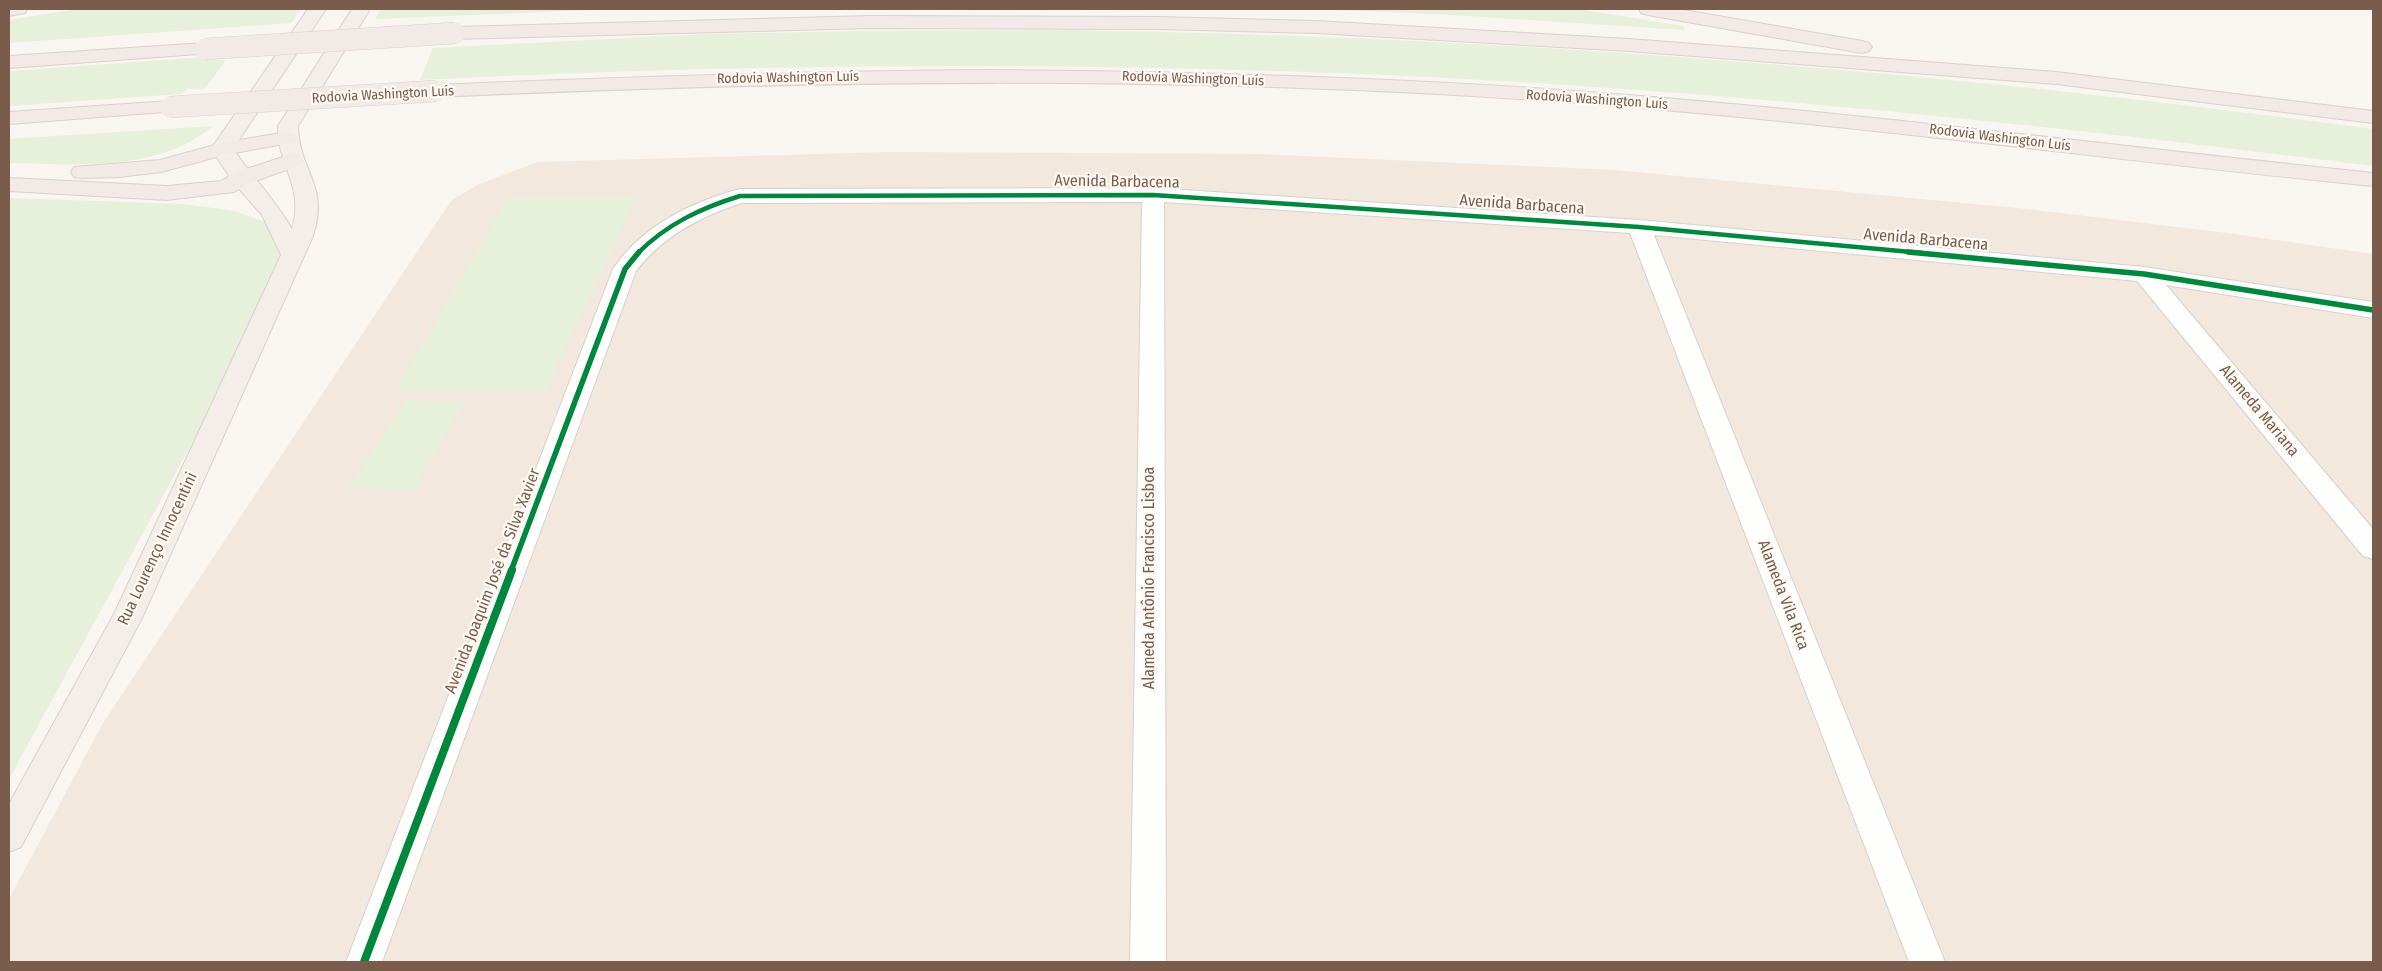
<!DOCTYPE html>
<meta charset="utf-8">
<style>
body{margin:0}
#map{position:relative;width:2382px;height:971px;overflow:hidden;background:#f9f5f0;font-family:"Fira Sans Condensed",sans-serif}
canvas{display:block}
.frame{position:absolute;inset:0;border:10px solid #7a5c4d;pointer-events:none}
</style>
<div id="map">
<canvas width="2382" height="971"></canvas>
<div class="frame"></div>
</div>
<script>
const ctx = document.querySelector('canvas').getContext('2d');
ctx.lineJoin = 'round';
function fill(path, color) { ctx.fillStyle = color; ctx.fill(path, 'evenodd'); }
function trace(path, color, width, dash) { ctx.strokeStyle = color; ctx.lineWidth = width; ctx.lineCap = dash ? 'butt' : 'round'; ctx.setLineDash(dash || []); ctx.stroke(path); }
function drawText(font, color, halo, rows, align = 'center') {
  ctx.font = font + ' "Fira Sans Condensed",sans-serif'; ctx.lineWidth = 4.5; ctx.setLineDash([]); ctx.textBaseline = 'middle'; ctx.strokeStyle = halo; ctx.fillStyle = color; for (const [text, x, y, turn = 0] of rows) {
    ctx.save(); ctx.translate(x, y); ctx.rotate((+turn || 0) * Math.PI / 180); ctx.textAlign = isNaN(turn) ? turn : align; if (halo) ctx.strokeText(text, 0, 0); ctx.fillText(text, 0, 0); ctx.restore();
  }
}
const residential = new Path2D(`
 M890,152L1258,154L1614,170L2027,209L2227,233L2373,254V962H9V899L103,723L451,201L477,185L538,162Z`);
const green = new Path2D(`
 M77,9H301L291,23L9,43V20Z
 M381,9H618L375,19Z
 M1305,9H1578L1683,26L1685,30L1436,14Z
 M1074,30C1509,37 1942,71 2373,129V166C2009,120 1643,82 1276,71C991,62 705,65 420,80L433,48L705,34L871,31Z
 M219,56L215,60H226L205,89H187L181,94L9,106V71Z
 M213,126C156,173 78,164 9,163V139Z
 M508,197H637L546,391H395Z
 M9,198L183,204L235,211L267,223L287,252L271,298L9,779Z
 M405,400L465,402L414,490L349,488Z`);
const minor = new Path2D(`
 M1153,188L1639,220L2144,267L2373,302V318L2166,285L2373,529V559L2363,556L2137,281L1654,235L1945,962H1909L1630,233L1164,202L1166,962H1130L1142,202L742,203C701,216 663,236 636,271L382,962H346L613,269C642,226 691,202 740,189Z`);
const major = new Path2D(`
 M308,9H326L233,149C252,176 275,200 292,229C305,186 277,166 278,126L352,9H370L298,126C299,172 330,185 313,236L142,618L21,847L9,852V804L114,614L281,255L262,215L234,183L211,149Z`);
const highway = new Path2D(`
 M9,9H27L25,13L9,16Z
 M1639,9H1678L1862,41L1869,43L1872,47L1869,51L1862,53L1648,15L1641,13Z
 M870,16L1158,17L1316,21L1629,39L2056,72L2373,111V123L2056,84L1629,51L1316,33L1158,29L870,28L455,39L448,37L446,33L448,29L455,27Z
 M205,43L212,45L215,49L212,53L9,68V56Z
 M992,70C1212,72 1433,78 1653,97C1893,117 2133,148 2373,173V186C2098,159 1824,120 1548,101C1178,75 807,80 436,97L429,95L426,91L429,87L436,85C621,77 806,71 992,70Z
 M170,101L177,103L180,107L177,111L9,124V112Z
 M287,132L294,134L297,138L294,142L224,155L161,172L119,177L82,178L74,177L71,172L74,167L160,160L222,143Z
 M292,154L300,155L303,160L300,165L250,183L234,192L167,200L9,191V178L167,186L221,181L234,173Z`);
const highwayBridge = new Path2D(`
 M205,49L455,33
 M170,107L436,91`);
const cyclewayFar2 = new Path2D(`
 M638,253C667,224 701,208 740,196L1153,195L1639,227L1922,253`);
const cyclewayFar1 = new Path2D(`
 M1908,252L2144,274L2373,310
 M511,571L625,269L639,252`);
const cycleway = new Path2D(`
 M364,962L512,570`);
const farStreetnames = [
 ["Rodovia Washington Luís",788,78,-1],
 ["Rodovia Washington Luís",1193,79,2],
 ["Rodovia Washington Luís",383,95,-3],
 ["Rodovia Washington Luís",1597,100,4],
 ["Rodovia Washington Luís",2000,138,7]
];
const streetNames = [
 ["Avenida Barbacena",1117,182,1],
 ["Avenida Barbacena",1522,205,4],
 ["Avenida Barbacena",1926,240,5],
 ["Alameda Mariana",2259,411,50],
 ["Rua Lourenço Innocentini",158,549,-65],
 ["Alameda Antônio Francisco Lisboa",1150,578,-90],
 ["Avenida Joaquim José da Silva Xavier",493,581,-69],
 ["Alameda Vila Rica",1783,595,69]
];
fill(residential, '#f2e8de');
fill(green, '#e7f0db');
trace(minor, '#d7d1cb', 2);
trace(major, '#dad1cc', 2);
trace(highway, '#dad1cc', 2);
fill(minor, '#fefefd');
fill(major, '#f3eee8');
fill(highway, '#f2eae7');
trace(highwayBridge, '#dad1cc', 22, []);
trace(highwayBridge, '#f2eae7', 21);
trace(cyclewayFar2, '#00873e', 4.5);
trace(cyclewayFar1, '#00873e', 5.5);
trace(cycleway, '#00873e', 8);
drawText('14px', '#7a5c4d', '#fffaf3', farStreetnames);
drawText('16px', '#7a5c4d', '#fffaf3', streetNames);
</script>
